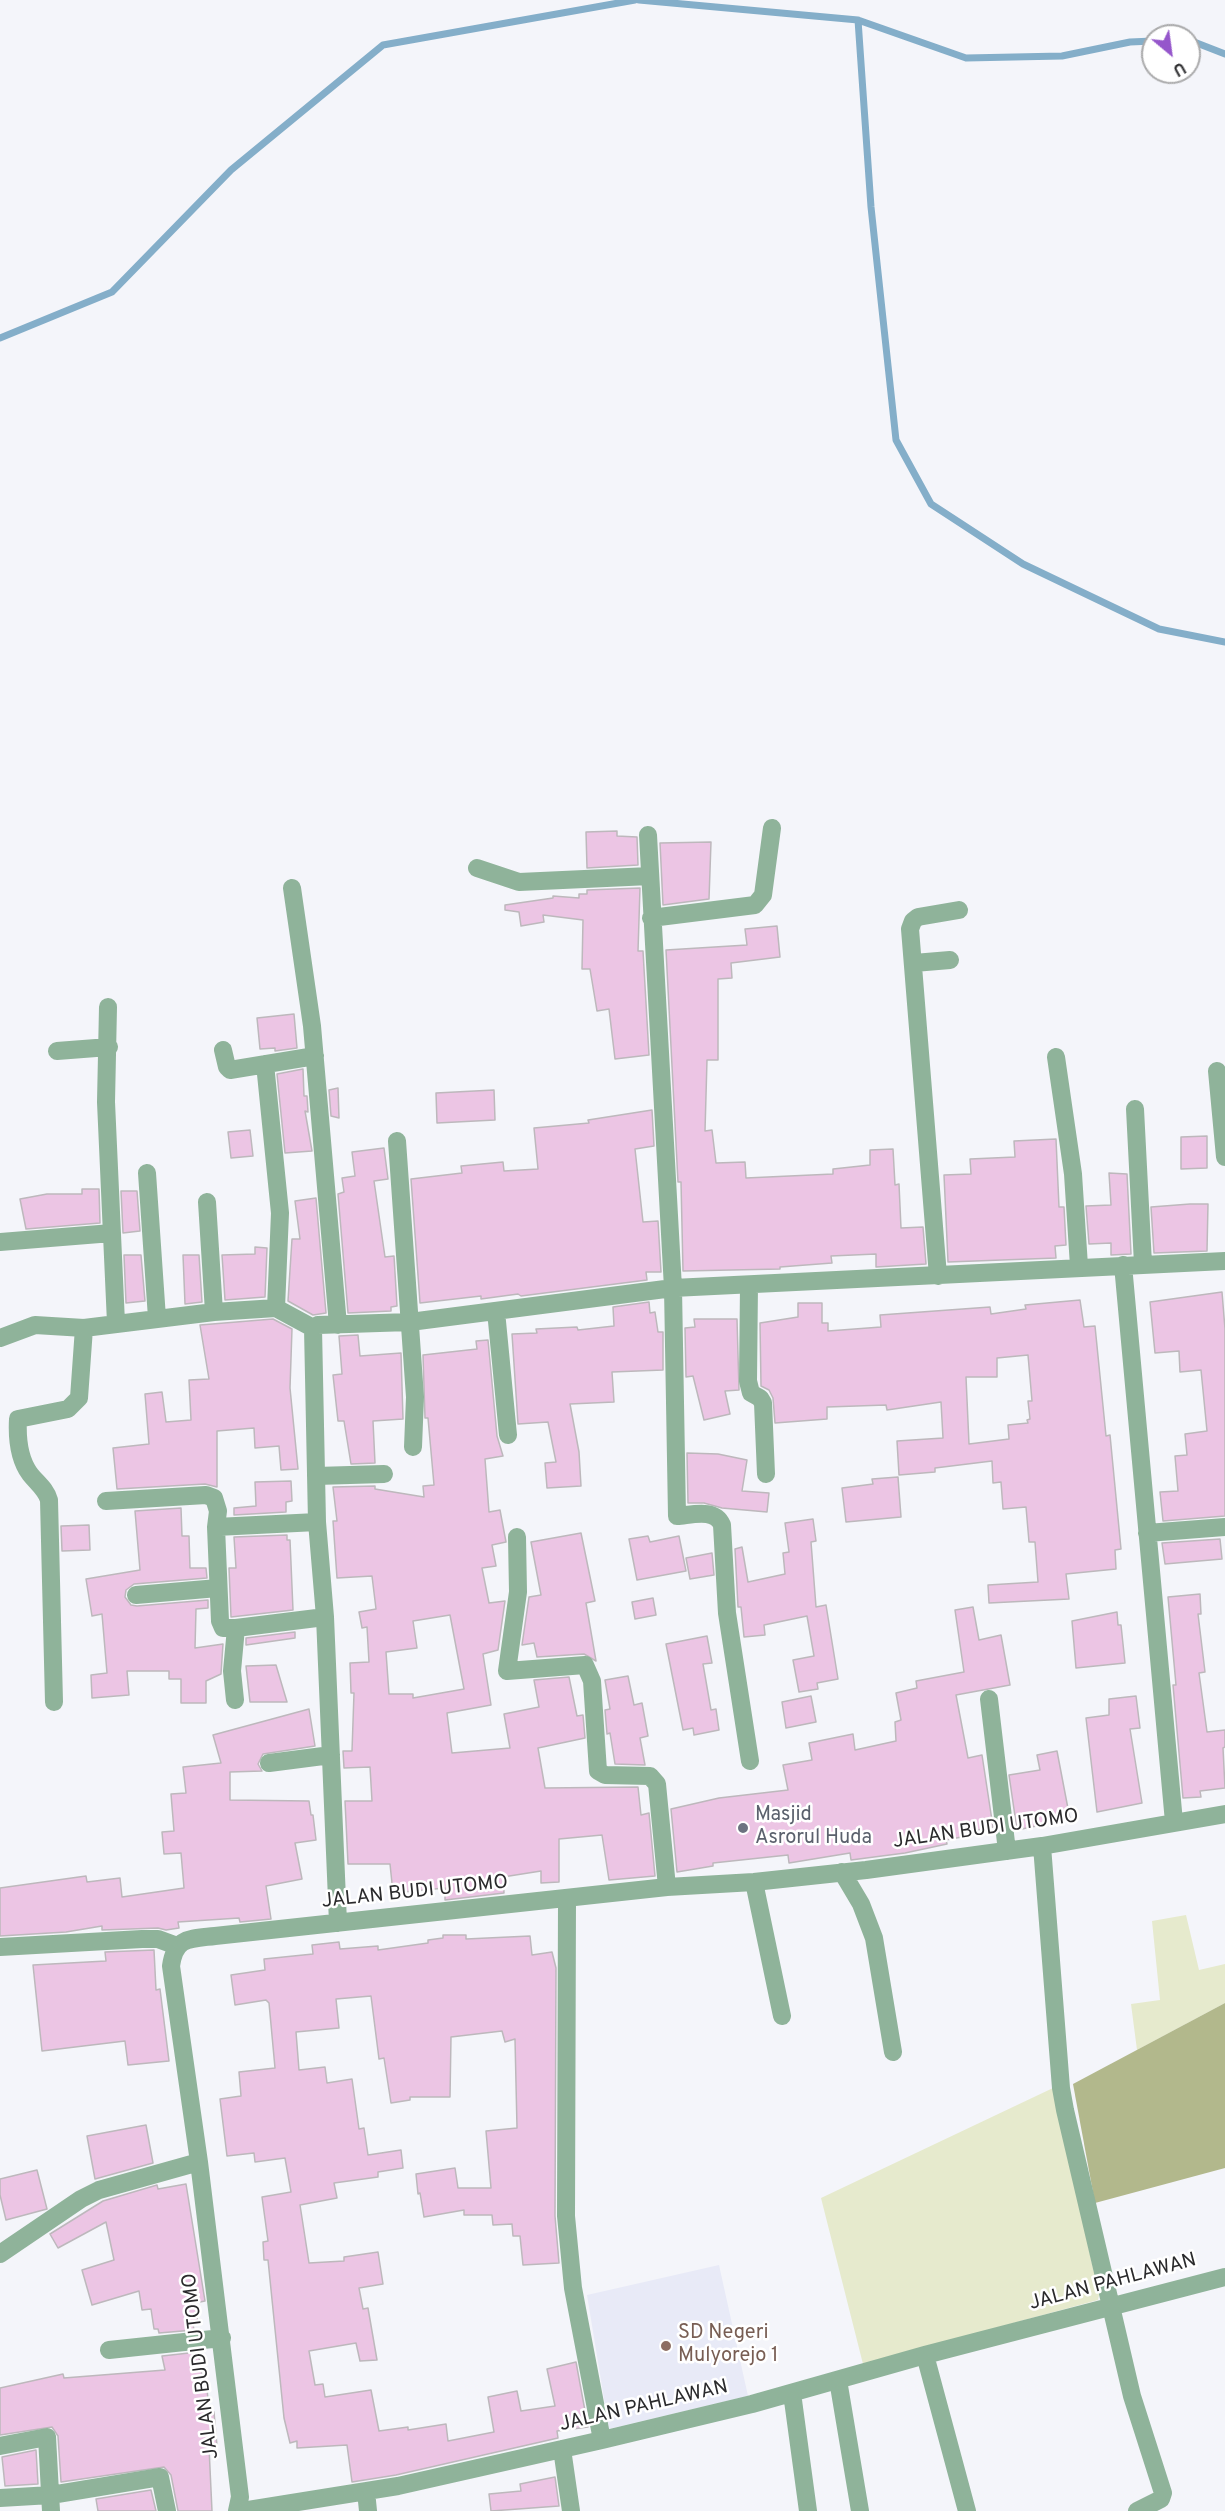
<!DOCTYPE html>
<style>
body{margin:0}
#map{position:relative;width:1225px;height:2511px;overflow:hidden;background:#f4f5fa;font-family:Overpass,sans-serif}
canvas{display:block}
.north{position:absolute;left:1141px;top:24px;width:60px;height:60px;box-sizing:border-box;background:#fff;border:2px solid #aaaaab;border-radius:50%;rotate:151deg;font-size:16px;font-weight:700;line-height:24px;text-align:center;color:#2a2a2c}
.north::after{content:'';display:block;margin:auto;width:21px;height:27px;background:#9556cb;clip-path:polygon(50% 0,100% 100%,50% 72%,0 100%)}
</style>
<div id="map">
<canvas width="1225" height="2511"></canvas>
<div class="north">U</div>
</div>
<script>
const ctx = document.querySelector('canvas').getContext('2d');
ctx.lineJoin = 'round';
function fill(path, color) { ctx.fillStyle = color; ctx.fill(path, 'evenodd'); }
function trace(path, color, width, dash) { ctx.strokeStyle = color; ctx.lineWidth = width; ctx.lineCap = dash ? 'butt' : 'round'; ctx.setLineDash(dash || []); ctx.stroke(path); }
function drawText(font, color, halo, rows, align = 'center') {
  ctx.font = font + ' Overpass,sans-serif'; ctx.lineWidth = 5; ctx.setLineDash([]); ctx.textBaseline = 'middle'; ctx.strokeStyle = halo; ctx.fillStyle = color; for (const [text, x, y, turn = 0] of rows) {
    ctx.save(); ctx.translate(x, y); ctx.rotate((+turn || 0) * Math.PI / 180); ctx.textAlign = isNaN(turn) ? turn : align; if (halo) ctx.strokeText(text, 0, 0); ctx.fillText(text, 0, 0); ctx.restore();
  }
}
const built = new Path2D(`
 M719,2265L748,2396L609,2429L587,2295Z`);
const green = new Path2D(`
 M1186,1915L1199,1970L1225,1964V2003L1137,2050L1131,2004L1160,2000L1152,1921Z
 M1053,2088L1099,2295L1098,2300L863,2364L821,2198Z`);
const forest = new Path2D(`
 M1225,2003V2168L1095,2203L1073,2084Z`);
const stream = new Path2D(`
 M639,0L858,20L871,207L896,440L931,504L1023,564L1159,629L1225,642
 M858,20L966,58L1062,56L1130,42L1153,41
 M1189,40L1225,54
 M0,338L112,292L231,170L383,45L635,0`);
const building = new Path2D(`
 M617,831V836L637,837L638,865L587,868L586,832Z
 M711,842L709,899L663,905L660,843Z
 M640,888L638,951H643L649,1055L615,1059L609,1009L597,1011L590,969H582L583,920L543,915L544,922L521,926L519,912L505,910V905L553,898V896L579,898V894H587V890Z
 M777,926L780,957L731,963L732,978L718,979V1060H707L705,1131L712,1130L716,1163L745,1162L746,1178L833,1174V1169L870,1165V1150L893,1149L895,1185L899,1184L901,1228L923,1227L926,1264L876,1267V1254L831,1256L832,1263L780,1267V1269L683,1271L681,1182H678L666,950L747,945L745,929Z
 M294,1014L297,1048L275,1051V1048L260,1049L257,1018Z
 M303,1069L304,1096H307L308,1112L305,1111L312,1151L285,1153L277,1074Z
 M338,1088L339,1118L331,1116L329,1090Z
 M494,1090L495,1120L437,1123L436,1093Z
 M652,1110L654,1146L635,1149L643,1222L658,1221L661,1272H646L647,1280L521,1296L518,1294L481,1299V1296L420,1303L411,1179L462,1173L461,1166L503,1162L504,1171L538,1169L534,1128L589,1123L588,1120Z
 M250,1130L253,1156L231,1158L228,1132Z
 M1207,1136V1168L1181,1169V1137Z
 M1056,1139L1059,1207H1064L1066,1245L1055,1246L1056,1258L948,1262L944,1175L971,1174L970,1159L1015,1157L1014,1141Z
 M384,1148L388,1179L374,1181L385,1257L394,1256L397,1306L391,1307V1311L348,1313L338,1194L344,1192L342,1178L355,1176L352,1152Z
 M1109,1173L1127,1174L1131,1254L1111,1255V1243L1089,1244L1086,1206L1111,1205Z
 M82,1189H99L100,1223L26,1229L20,1199L47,1194H82Z
 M121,1191H137L140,1231L123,1233Z
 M316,1198L326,1313L313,1315L288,1301L292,1239H300L295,1201Z
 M1190,1204H1208L1207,1251L1154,1253L1151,1207Z
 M255,1247L267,1248L265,1297L225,1300L222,1255L255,1254Z
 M124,1255H141L145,1301L126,1303Z
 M183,1255H199L202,1302L185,1304Z
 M1222,1292L1225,1329V1516L1163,1521L1160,1492L1178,1491L1175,1456L1187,1455L1185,1434L1207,1431L1201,1370L1180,1372L1179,1351L1155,1353L1150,1302Z
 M1080,1300L1084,1327L1095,1326L1106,1436L1110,1435L1121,1549L1115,1550L1116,1569L1066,1574L1069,1599L989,1603L988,1585L1038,1582L1035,1542H1029L1026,1507L1003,1509L1001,1482L993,1483L992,1461L935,1468V1472L899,1475L897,1441L943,1438L941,1402L887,1410L886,1405L827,1407V1419L775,1423L773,1398L769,1390L761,1386L760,1323L798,1317V1303H822V1323H828V1331L881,1327L880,1315L990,1307L991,1314L1026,1309L1025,1305ZM1028,1355L1032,1401H1028L1030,1419L1027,1420L1028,1423L1008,1425L1009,1439L969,1444L966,1377H997V1358Z
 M649,1302L650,1313L655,1312L658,1332H663V1370L612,1372L614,1402L570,1404L579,1452L581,1486L547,1488L545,1463L556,1462L548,1422L518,1424L512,1334L537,1333L536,1329L577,1327L578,1330L614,1326L613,1307Z
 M273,1319L292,1329L290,1388L298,1469L281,1470L279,1446L255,1448L254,1428L217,1431V1487L205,1484L117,1489L113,1448L149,1444L145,1394L162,1392L166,1422L191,1420L189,1380L209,1379L200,1325Z
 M694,1319H737L739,1390L725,1391L730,1414L704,1420L693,1376L686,1377L685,1328L695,1327Z
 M358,1335L360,1356L401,1353L403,1419L373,1421L375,1463L351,1464L344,1421H338L333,1375L342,1374L339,1336Z
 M488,1340L497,1436L503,1456L485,1459L489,1512L500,1510L506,1542L492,1545L496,1566L482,1568L489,1603L505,1601L498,1650L483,1654L491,1705L447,1713L452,1753L510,1748L504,1714L539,1707L534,1680L569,1677L577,1716L583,1715L585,1738L538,1748L545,1788L638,1787L641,1815L649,1813L655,1876L609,1880L602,1835L559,1839V1882L541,1883V1871L503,1877L504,1893L445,1900V1888L393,1893L390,1864H348L345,1801H372L370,1767L344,1768L343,1751H352L354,1693H351L350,1663L369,1662L367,1627L362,1628L359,1612L376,1609L372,1576L337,1578L333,1521H337L333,1487L375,1486V1489L424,1497L423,1486L434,1485L428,1418H425L423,1355L477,1349L476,1341ZM450,1615L464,1689L413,1698V1694H389L386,1652L417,1648L413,1621Z
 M687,1453L718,1454L747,1460L742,1491L769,1493L767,1512L722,1508L704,1503H688Z
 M898,1477L901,1517L846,1522L842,1488L873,1484L872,1479Z
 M291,1481L292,1501L286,1502V1512L234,1515V1508L256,1506L255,1482Z
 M181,1508L182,1536H189L190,1568H206L207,1578L134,1584L126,1590L125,1597L131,1605L137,1606L208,1600V1608L196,1609L195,1648L223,1644L221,1674L206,1681V1703H181V1679H169V1671H127L129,1695L92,1698L91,1675L107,1673L102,1614L92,1616L86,1579L140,1570L135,1511Z
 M813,1519L816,1541L811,1542L816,1607L826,1605L838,1679L817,1683L818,1689L799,1692L793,1660L814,1656L807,1616L764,1625L765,1635L744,1637L741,1607H738L735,1549L742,1547L748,1582L785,1574L783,1553L789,1552L785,1523Z
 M89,1525L90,1550L62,1551L61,1526Z
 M581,1533L595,1601L586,1603L596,1661L584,1654L537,1657L534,1643L522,1645L529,1597L541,1595L531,1542Z
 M287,1535V1540H290L293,1610L231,1617L229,1568H236L234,1537Z
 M648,1536L650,1542L679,1536L686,1571L637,1580L629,1539Z
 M1220,1539L1222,1559L1165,1564L1162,1543Z
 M712,1553L714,1575L690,1579L686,1558Z
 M1200,1594L1201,1614H1198L1205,1672L1199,1673L1207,1732L1225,1730V1747L1223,1748L1225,1788L1200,1791L1201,1797L1183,1798L1173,1685H1176L1168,1597Z
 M653,1598L656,1615L635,1619L632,1602Z
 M973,1607L979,1640L1001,1635L1010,1685L956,1695L968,1758L982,1755L993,1827L967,1832V1836L946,1840L947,1844L905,1853L851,1860L850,1853L789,1863L788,1855L713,1863V1866L677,1872L671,1809L719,1798L788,1790L783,1765L812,1760L809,1743L853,1734L855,1750L896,1741L895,1722L901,1720L896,1693L917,1688L916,1681L964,1672L955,1610Z
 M1117,1612L1118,1625H1121L1125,1663L1076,1668L1072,1621Z
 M295,1632V1638L246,1645V1638Z
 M707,1636L712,1663L703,1664L711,1710L716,1709L719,1730L694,1735L693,1728L683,1730L666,1644Z
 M276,1665L287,1702H250L246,1666Z
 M628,1676L634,1705L642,1703L648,1736L640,1738L645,1765L615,1764L610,1733L607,1734L605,1710L610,1709L605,1680Z
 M811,1696L816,1722L786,1728L782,1702Z
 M1136,1696L1140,1728L1130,1729L1142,1803L1097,1812L1086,1718L1109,1715V1699Z
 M309,1709L315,1746L263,1754L258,1764L262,1771L230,1772V1800L309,1801L311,1815H313L316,1840L295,1843L302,1879L266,1886L271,1919L240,1922L239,1918L178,1922L179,1928L166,1930L158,1928L102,1930V1926L66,1932L0,1936V1888L86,1876L87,1882L120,1878L122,1897L184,1888L181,1853L164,1854L162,1832L174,1831L171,1794L186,1793L183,1767L221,1763L213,1735Z
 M1057,1751L1070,1819L1017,1830L1009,1775L1040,1770L1037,1755Z
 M443,1935H466V1939L530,1936L532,1955L552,1952L556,1968L555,2216L559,2263L523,2265L520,2236H513L512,2224L493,2225L492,2215H464V2210L424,2217L420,2193L418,2194L416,2174L455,2168L458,2188H491L486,2131L517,2128L515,2039L505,2042L502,2031L451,2037L450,2097H410V2100L391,2103L384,2058L379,2059L371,1996L336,1999L339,2028L296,2032L299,2070L325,2067L327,2083L352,2079L359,2129L364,2128L368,2155L401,2150L403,2168L378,2172V2177L334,2183L337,2198L300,2205L309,2263L344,2261V2257L378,2252L383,2284L359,2288L363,2309L368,2308L377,2360L360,2361L356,2343L309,2351L315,2385L323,2384L325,2397L371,2390L379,2431L408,2427V2430L446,2424L448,2441L494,2432L488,2397L517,2391L521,2411L555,2406L547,2369L576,2362L588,2427L557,2431L558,2438L396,2475L352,2482L347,2445L297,2448V2441L290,2443L284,2418L268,2260H264L263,2242L268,2241L262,2197L291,2192L285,2158L255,2162L254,2153L227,2156L220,2099L241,2096L239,2072L275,2068L269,2003L266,2000L235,2005L231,1975L265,1970L264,1959L313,1954L312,1945L339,1942L340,1949L378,1946V1950L428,1943V1940L443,1938Z
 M154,1950L156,1990L160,1989L169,2061L128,2065L125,2041L42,2051L33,1965L106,1961L105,1952Z
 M146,2125L153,2163L95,2179L87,2136Z
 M37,2170L47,2209L6,2220L0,2195V2179Z
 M186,2184L205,2301L195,2303L198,2324H193L194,2330L159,2333L158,2329H154L151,2309L142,2310L139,2291L92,2305L82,2270L114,2260L106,2222L58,2248L50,2234L103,2201L157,2185L158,2189Z
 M198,2352L202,2376L206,2375L209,2413L214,2412L217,2446L209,2447L212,2511H178L171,2475L164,2467L61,2482L58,2436L52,2427L0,2435V2388L63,2374L64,2378L165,2370L162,2356Z
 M36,2450L38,2484L5,2486L2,2457Z
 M555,2477L559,2506L491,2511L489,2494L521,2491L520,2484Z
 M151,2490L156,2511H98L96,2499Z`);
const minor = new Path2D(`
 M648,835L673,1288L677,1516C692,1515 715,1508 722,1525L727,1613L750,1761
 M477,868L519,882L650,876
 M292,888L312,1026L338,1325
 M651,918L755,905L763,895L772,828
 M914,963L950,960
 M108,1007L106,1102L116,1323
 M223,1050L227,1067L230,1070L315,1056
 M57,1051L109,1047
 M1056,1057L1073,1174L1079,1266
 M265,1064L280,1213L276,1308
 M1217,1071L1225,1157
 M1135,1109L1143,1264
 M397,1141L415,1397L413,1447
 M147,1173L157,1318
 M207,1202L214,1312
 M0,1242L112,1233
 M1123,1265L1174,1822
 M938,1276L910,929L913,921L918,917L959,910
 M749,1285L748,1381L751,1393L760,1398L763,1403L766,1474
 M496,1311L508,1435
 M313,1328L318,1325L410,1322L673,1288L1225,1261
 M313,1328L317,1522L325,1617L338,1923
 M0,1338L35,1325L84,1328L214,1312L276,1308L313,1328
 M316,1476L384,1474
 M106,1501L206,1495L214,1498L218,1511L216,1527
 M317,1522L216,1527L220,1621L223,1628H236L325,1617
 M1147,1533L1225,1527
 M517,1537L518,1592L507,1671L585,1665L592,1681L598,1771L605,1775L650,1776L657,1784L667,1887
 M136,1595L218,1588
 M989,1699L1007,1851
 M235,1700L232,1671L236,1628
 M54,1702L49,1500C46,1489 37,1483 30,1474C19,1459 17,1437 18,1419L68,1409L79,1398L84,1328
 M269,1763L331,1755
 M1042,1846L1061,2088L1065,2110L1132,2396L1163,2493L1161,2499L1137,2511
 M842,1872L861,1904L874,1938L893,2052
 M754,1882L782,2016
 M567,1900L566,2216L573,2288L602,2440
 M0,1947L142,1939H158L177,1946
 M0,2254L81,2199L99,2190L199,2162
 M109,2350L222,2338
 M925,2355L967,2511
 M838,2380L860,2511
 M792,2393L808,2511
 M0,2446L47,2437L51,2511
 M562,2449L571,2511
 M366,2491L368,2511
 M0,2498L51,2495L160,2477L167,2511
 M237,2511L240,2497L199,2162L171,1966C175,1937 189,1939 215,1936L667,1887L754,1882L866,1870L1042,1846L1225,1814
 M242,2511L398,2486L602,2440L752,2404L925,2355L1225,2277`);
const markers = [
 [743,1828,6,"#6b7280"],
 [666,2346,6,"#8d6e63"]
];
const worshipNames = [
 ["Masjid",755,1816],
 ["Asrorul Huda",755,1839]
];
const streetNames = [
 ["JALAN BUDI UTOMO",986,1830,-8],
 ["JALAN BUDI UTOMO",415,1893,-6],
 ["JALAN PAHLAWAN",1113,2283,-15],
 ["JALAN BUDI UTOMO",202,2366,-97],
 ["JALAN PAHLAWAN",644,2407,-13]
];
const educationNames = [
 ["SD Negeri",678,2334],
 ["Mulyorejo 1",678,2357]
];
fill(built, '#e8eaf7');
fill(green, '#e6eacd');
fill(forest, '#b2b88c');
trace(stream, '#84aec9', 7);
fill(building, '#ecc5e4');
trace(building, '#bdb8bc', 1.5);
trace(minor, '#8fb39a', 18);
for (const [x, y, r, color] of markers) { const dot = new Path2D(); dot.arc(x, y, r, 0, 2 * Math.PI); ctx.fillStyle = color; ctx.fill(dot); trace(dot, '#fff', 2); }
drawText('20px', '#5b616d', '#fff', worshipNames, 'left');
drawText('20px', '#2a2a2c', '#fff', streetNames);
drawText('20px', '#785e54', '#fff', educationNames, 'left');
</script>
